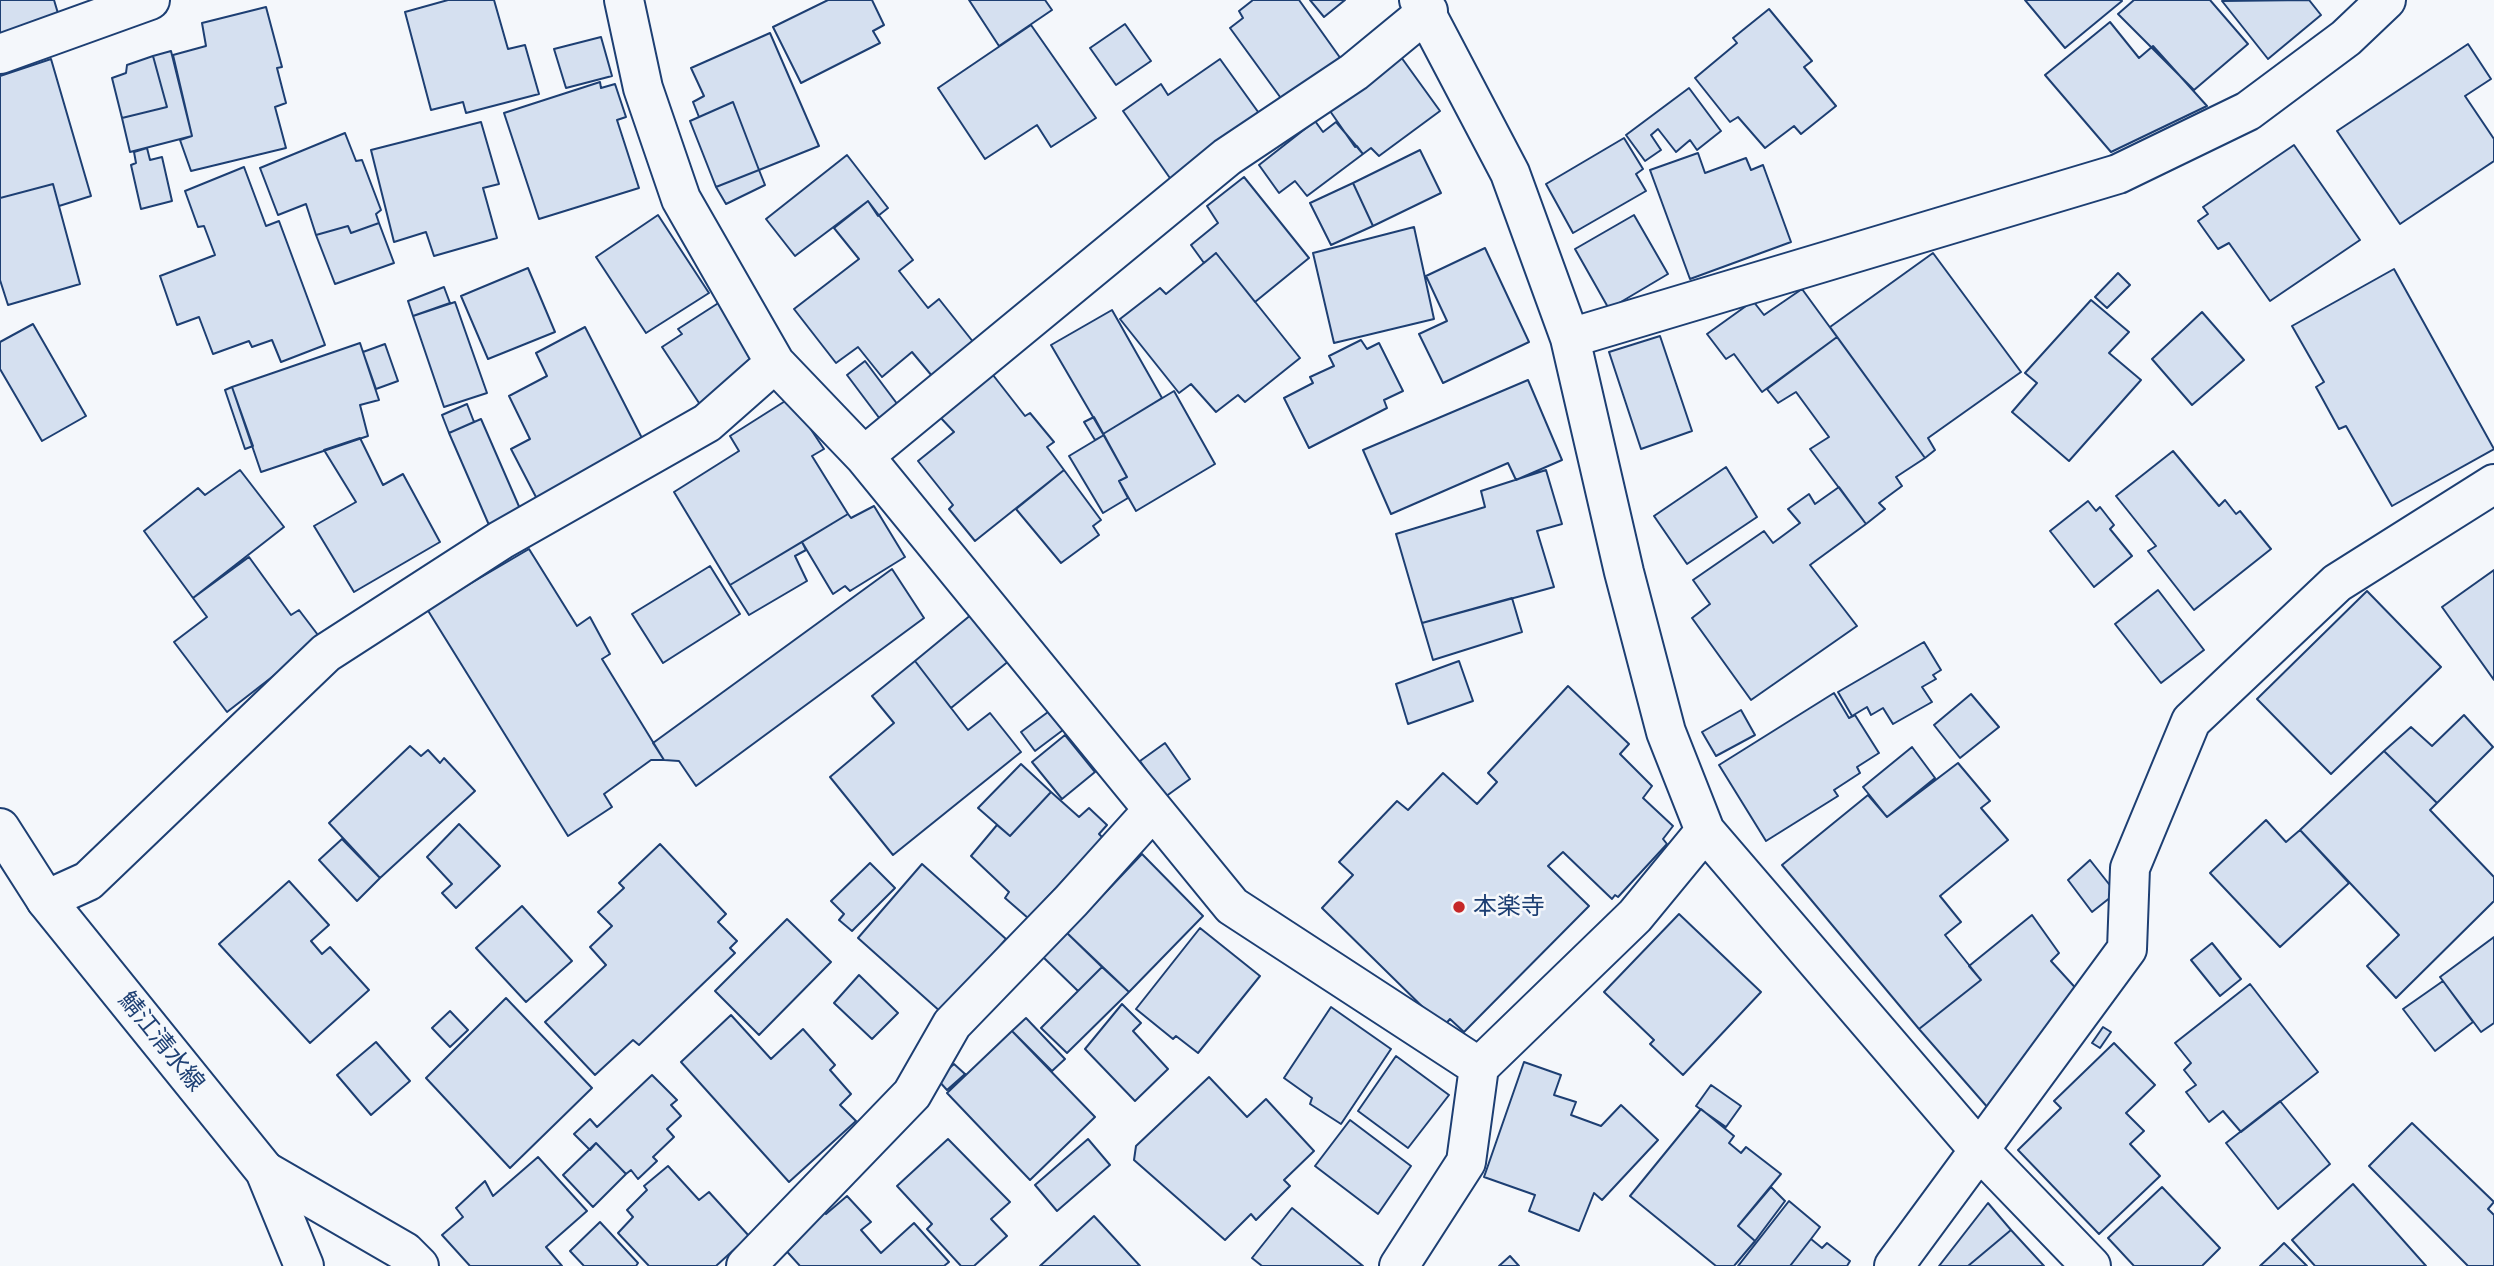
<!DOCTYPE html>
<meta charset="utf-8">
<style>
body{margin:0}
canvas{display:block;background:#f4f7fb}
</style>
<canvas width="2494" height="1266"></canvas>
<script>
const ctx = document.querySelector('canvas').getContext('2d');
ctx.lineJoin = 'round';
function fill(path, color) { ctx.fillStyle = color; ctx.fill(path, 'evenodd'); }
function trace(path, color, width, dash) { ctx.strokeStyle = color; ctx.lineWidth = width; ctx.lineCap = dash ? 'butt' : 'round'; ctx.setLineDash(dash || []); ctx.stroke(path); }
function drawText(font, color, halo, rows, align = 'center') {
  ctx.font = font + ' "IBM Plex Sans","Noto Sans JP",sans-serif'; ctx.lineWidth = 5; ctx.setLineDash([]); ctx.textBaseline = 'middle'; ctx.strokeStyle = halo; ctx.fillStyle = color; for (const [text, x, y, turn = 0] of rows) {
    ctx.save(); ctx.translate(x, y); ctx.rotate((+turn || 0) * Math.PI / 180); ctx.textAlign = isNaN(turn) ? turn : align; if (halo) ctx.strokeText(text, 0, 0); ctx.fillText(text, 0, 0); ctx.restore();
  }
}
const building = new Path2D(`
 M0,0H54L60,20L0,38Z
 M448,0H494L508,49L525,45L539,94L466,113L463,102L431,110L405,12Z
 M828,0H872L884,25L873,31L880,43L801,83L773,27Z
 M969,0H1045L1052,10L999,46Z
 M1253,0H1299L1341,59L1283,101L1230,28L1243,18L1239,11Z
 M1310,0H1345L1324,17Z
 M2025,0H2121L2122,1L2065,48Z
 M2134,0H2210L2248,44L2194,90L2118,14Z
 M2309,0L2321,15L2268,59L2222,1Z
 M266,7L282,67L277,68L286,103L275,107L286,148L191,171L180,140L192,136L173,55L206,46L202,23Z
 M1769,9L1812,61L1804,67L1836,106L1801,134L1794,126L1765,148L1738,117L1730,122L1695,78L1737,43L1733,38Z
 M2110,22L2139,58L2153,46L2207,106L2111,152L2045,75Z
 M1125,24L1151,61L1116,85L1090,48Z
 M1031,25L1096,118L1051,147L1037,125L985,159L938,88Z
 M770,33L819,146L759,170L733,102L699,117L693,102L704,96L691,68Z
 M601,37L612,76L566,88L554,49Z
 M2468,44L2491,79L2465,96L2494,139V161L2400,224L2337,131Z
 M171,51L192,136L130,152L122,118L167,107L153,56Z
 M153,56L167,107L122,118L112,78L126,73L127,65Z
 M1401,57L1440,111L1379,156L1371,148L1363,154L1357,146L1355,147L1330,111Z
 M51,59L91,196L59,206L53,184L0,198V76Z
 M1220,59L1261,116L1172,181L1123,111L1161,84L1168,95Z
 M600,82L601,88L615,84L626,117L617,120L639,188L539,219L504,113Z
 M1689,88L1721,131L1697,150L1690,140L1676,152L1658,129L1651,135L1661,150L1645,161L1626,135Z
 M733,102L759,170L716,187L690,121Z
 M1315,121L1323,132L1336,122L1363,154L1307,196L1295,181L1279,193L1259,165Z
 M481,122L499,184L483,188L497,238L434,256L426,232L394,242L371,150Z
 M345,133L356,161L362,160L381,210L376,214L379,223L351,233L348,226L316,235L306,204L278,215L260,168Z
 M1624,138L1643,169L1636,174L1646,191L1573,233L1546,184Z
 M2294,145L2360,240L2270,301L2229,243L2218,249L2198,221L2208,214L2203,207Z
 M147,148L150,160L162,157L172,201L141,209L131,165L136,163L134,152Z
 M1420,150L1441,193L1373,226L1353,183Z
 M1698,153L1705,173L1746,158L1751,170L1763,165L1791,242L1690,279L1650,170Z
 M847,155L888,208L878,216L868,201L795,256L766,219Z
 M244,167L266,226L279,221L325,345L281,362L272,340L252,347L249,341L213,354L199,317L177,325L160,276L215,255L204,226L198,227L185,191Z
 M759,170L765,185L726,204L716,187Z
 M1244,177L1309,258L1255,302L1216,253L1204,263L1191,245L1218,223L1207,206Z
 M1353,183L1373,226L1331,245L1310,203Z
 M53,184L80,284L8,305L0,280V198Z
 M868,201L913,260L899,271L928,308L939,299L974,343L932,376L912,352L882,377L858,347L836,363L794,309L859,259L834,228Z
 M658,215L709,293L646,333L596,257Z
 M1634,215L1668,274L1609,309L1575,249Z
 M379,223L394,263L335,284L316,235L348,226L351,233Z
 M1414,227L1434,319L1334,343L1313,253Z
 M1485,248L1529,342L1443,383L1419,334L1447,321L1426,276Z
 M1216,253L1300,358L1245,402L1238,395L1216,412L1191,384L1179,393L1120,319L1160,288L1166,294Z
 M1933,253L2021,372L1928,438L1935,450L1925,458L1830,327Z
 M528,268L555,332L488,359L461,296Z
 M2394,269L2494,449L2392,506L2346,426L2339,429L2316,387L2324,382L2292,326Z
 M2118,273L2130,285L2107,308L2095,297Z
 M444,287L450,303L413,316L408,301Z
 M1802,289L1837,337L1762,392L1734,354L1726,359L1707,334L1753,301L1764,315Z
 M2091,300L2129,332L2109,353L2141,380L2069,461L2012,412L2037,383L2025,373Z
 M455,302L487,393L444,407L413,316Z
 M720,302L764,369L703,409L662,347L682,334L678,329Z
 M1112,310L1162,398L1103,434L1051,345Z
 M2202,312L2244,360L2192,405L2152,359Z
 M33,324L86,416L42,441L0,369V342Z
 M585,327L644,442L537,499L511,449L530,439L509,396L547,376L536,353Z
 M1660,336L1692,431L1641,449L1609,352Z
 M1837,337L1925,458L1896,477L1902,486L1879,503L1885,509L1866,524L1810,449L1829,437L1796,392L1778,403L1767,389Z
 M1361,340L1367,349L1379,343L1403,391L1384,400L1387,408L1309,448L1284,398L1313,383L1310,377L1334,366L1329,356Z
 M360,343L379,400L360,405L368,436L261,472L232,387Z
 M385,344L398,381L376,389L363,352Z
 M865,361L898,405L880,419L847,375Z
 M993,375L1025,416L1030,413L1054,442L1047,447L1064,470L975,541L949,509L953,505L918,461L954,432L940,417Z
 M1528,380L1562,460L1516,480L1508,463L1391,514L1363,450Z
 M232,387L253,446L245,449L225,390Z
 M1174,391L1215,464L1136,511L1119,481L1127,477L1103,434Z
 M790,398L824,449L812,456L848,514L730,585L674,492L739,451L730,436Z
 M467,404L474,422L449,433L442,415Z
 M1094,417L1104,435L1095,440L1084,422Z
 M481,419L521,511L489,525L449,433Z
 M1104,435L1127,477L1119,481L1128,498L1103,513L1069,456Z
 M360,438L383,485L403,474L440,542L354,592L314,526L356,502L324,450Z
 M2173,451L2219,506L2225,500L2236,514L2240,511L2271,549L2194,610L2148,551L2156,546L2116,496Z
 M1726,467L1757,517L1687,564L1654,516Z
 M240,470L284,527L193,598L144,531L198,488L205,495Z
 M1064,470L1101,520L1093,526L1099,535L1061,563L1016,509Z
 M1546,470L1562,524L1537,531L1554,587L1422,623L1396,534L1485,507L1481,491Z
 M1839,487L1866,524L1810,565L1857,626L1751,700L1692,618L1710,604L1693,580L1764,531L1773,543L1800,523L1788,509L1809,494L1815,504Z
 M2088,501L2096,511L2100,507L2114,525L2110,529L2132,556L2094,587L2050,531Z
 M874,506L905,557L850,591L845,586L833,594L802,542L848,514L851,518Z
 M802,542L806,550L795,556L807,581L749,615L730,585Z
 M529,549L577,626L590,617L610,654L602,659L664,760H651L604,794L612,807L568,836L427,609Z
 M249,557L291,615L299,610L321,639L227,712L174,642L207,617L193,598Z
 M710,566L740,614L663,663L632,614Z
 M892,569L924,618L696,786L679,761L664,760L653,743Z
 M2494,570V680L2442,607Z
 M2158,590L2204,650L2161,683L2115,624Z
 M2367,591L2441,667L2331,774L2257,699Z
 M1512,598L1522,632L1433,660L1422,623Z
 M972,614L1010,660L951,708L915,661Z
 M1924,642L1941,670L1933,675L1936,679L1922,687L1932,702L1893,724L1883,708L1871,715L1867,707L1852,716L1838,692Z
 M915,661L968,730L990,713L1021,752L893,855L830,777L894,723L872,696Z
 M1459,661L1473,701L1408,724L1396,684Z
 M1568,686L1629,744L1620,754L1652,786L1643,798L1673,826L1663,839L1667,844L1618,897L1615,895L1612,899L1563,852L1548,866L1589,906L1464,1032L1450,1019L1443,1027L1322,908L1353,875L1339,862L1397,801L1408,810L1443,773L1477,804L1497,782L1488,773Z
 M1834,693L1849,718L1855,715L1879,753L1857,767L1860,773L1834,790L1838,796L1766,841L1719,765Z
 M1971,694L1999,727L1960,758L1934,725Z
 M1741,710L1755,735L1716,756L1702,732Z
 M1048,712L1063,730L1035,751L1021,732Z
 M2464,715L2493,747L2437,803L2384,751L2411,727L2432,746Z
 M1065,735L1095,772L1062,799L1032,762Z
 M1165,743L1190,779L1165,797L1140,761Z
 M410,746L421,756L428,750L440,763L444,758L475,791L380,878L329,823Z
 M1912,747L1935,778L1887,817L1863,787Z
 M2384,751L2437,803L2430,810L2494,877V901L2396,998L2367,966L2399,935L2300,830Z
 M1958,763L1990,801L1981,808L2008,840L1940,896L1961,922L1945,935L1981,980L1919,1029L1782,865L1868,795L1887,817Z
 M1021,764L1051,792L1010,836L978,808Z
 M1051,792L1079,817L1089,808L1107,825L1099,834L1103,838L1028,918L1005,898L1009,892L971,856L997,825L1010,836Z
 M2266,820L2286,842L2300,830L2349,883L2280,947L2210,873Z
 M459,824L500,866L456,908L442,893L452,884L427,857Z
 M342,839L380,878L357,901L319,860Z
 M660,844L726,914L718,922L737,941L730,948L735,953L639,1045L633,1040L595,1075L545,1022L606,965L590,947L612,926L598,912L624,888L619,883Z
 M1142,854L1203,916L1129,992L1067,933Z
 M2090,860L2116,893L2092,912L2068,880Z
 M870,863L895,888L852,931L839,920L844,914L831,901Z
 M922,864L1006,939L942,1013L858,938Z
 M289,881L329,925L311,941L322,954L330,947L369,990L310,1043L219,944Z
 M522,906L572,961L526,1002L476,948Z
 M1679,914L1761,992L1683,1075L1650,1044L1654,1040L1604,992Z
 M2032,915L2059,953L2051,961L2081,994L1989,1109L1919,1029L1981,980L1969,966Z
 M787,919L831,962L759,1035L715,991Z
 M1200,928L1260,976L1198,1053L1176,1036L1173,1039L1136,1009Z
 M1067,933L1102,967L1078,991L1043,957Z
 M2494,937V1023L2481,1032L2440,977Z
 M2212,943L2241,979L2220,996L2191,960Z
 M1102,967L1129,992L1067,1053L1041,1028Z
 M859,975L898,1013L872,1039L834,1003Z
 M2443,981L2473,1022L2435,1051L2403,1009Z
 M2250,984L2318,1072L2241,1132L2223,1111L2209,1122L2186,1092L2196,1085L2184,1070L2191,1063L2175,1043Z
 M506,998L592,1088L510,1168L426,1078Z
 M1122,1004L1141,1023L1133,1031L1168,1069L1135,1101L1085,1049Z
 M1331,1007L1391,1049L1341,1124L1310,1104L1312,1098L1284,1078Z
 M450,1011L468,1030L450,1047L432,1028Z
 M731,1015L771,1059L803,1029L835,1065L830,1070L851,1094L840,1105L856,1121L789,1182L681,1062Z
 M1026,1018L1065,1059L1052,1071L1012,1031Z
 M2103,1027L2111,1032L2100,1048L2092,1043Z
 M1012,1031L1095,1117L1030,1180L947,1093Z
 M376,1042L410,1081L371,1115L337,1075Z
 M2114,1043L2155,1085L2126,1113L2144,1131L2130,1144L2160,1176L2099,1234L2018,1150L2061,1108L2054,1101Z
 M1396,1056L1449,1095L1408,1148L1358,1111Z
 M1524,1062L1561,1075L1554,1095L1576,1102L1571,1115L1601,1126L1621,1105L1658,1140L1602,1200L1594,1193L1579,1231L1529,1211L1535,1195L1484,1177Z
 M954,1064L965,1074L947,1090L937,1079Z
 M652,1075L677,1100L671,1105L681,1116L667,1129L674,1137L653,1157L657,1161L638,1179L631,1170L626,1174L596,1143L590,1150L574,1134L590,1119L597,1127Z
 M1209,1077L1247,1117L1266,1099L1314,1151L1284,1180L1290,1186L1256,1220L1251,1214L1225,1240L1134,1160L1136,1146Z
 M1711,1085L1741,1106L1726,1127L1696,1106Z
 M2280,1101L2330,1164L2278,1209L2226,1143Z
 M1701,1109L1734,1136L1729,1143L1741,1153L1746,1147L1781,1174L1738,1226L1755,1241L1734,1266H1716L1630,1196Z
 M1350,1120L1411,1166L1378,1214L1315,1166Z
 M2412,1123L2494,1202L2488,1209L2494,1215V1266H2468L2369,1166Z
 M948,1139L1010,1202L991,1219L1007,1236L974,1266H961L927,1229L932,1224L897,1186Z
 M1088,1139L1110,1165L1057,1211L1035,1185Z
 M596,1143L626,1174L593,1207L563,1175Z
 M538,1157L587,1211L546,1247L562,1266H470L442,1235L463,1217L456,1208L485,1181L493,1196Z
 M668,1166L699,1200L709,1192L749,1236L716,1266H649L618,1233L633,1217L627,1210L647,1190L644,1186Z
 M2353,1184L2426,1266H2315L2292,1240Z
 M1771,1187L1785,1201L1755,1241L1738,1226Z
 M2162,1187L2220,1248L2202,1266H2134L2108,1238Z
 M847,1196L871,1222L861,1230L881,1253L914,1223L949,1262L944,1266H800L781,1245L820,1209L826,1214Z
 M1789,1201L1820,1227L1811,1239L1790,1266H1738Z
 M1988,1203L2011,1230L1968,1266H1939Z
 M1292,1208L1363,1266H1262L1252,1258Z
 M1094,1216L1140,1266H1040Z
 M600,1222L638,1263L636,1266H584L570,1251Z
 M2011,1230L2044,1266H1968Z
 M1811,1239L1822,1248L1827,1243L1850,1261L1847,1266H1790Z
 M2284,1243L2307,1266H2260L2276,1251Z
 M1510,1256L1519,1266H1499Z`);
const minor = new Path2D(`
 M624,0L643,88L681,199L775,363L864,456L1232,906L1479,1067
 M1419,0L1510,173L1570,338L1624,572L1666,732L1705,831L1980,1151L2091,1266
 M0,54L150,0
 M1570,338L2118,174L2248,111L2346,38L2386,0
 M864,456L1227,157L1354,72L1428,11
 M46,900L88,881L326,653L501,540L707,423L775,363
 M265,1171L405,1252L419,1266
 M746,1266L912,1094L952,1024L1071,901L1153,810
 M1399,1266L1466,1162L1479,1067L1635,916L1705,831
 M1894,1266L2127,949L2130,868L2191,721L2337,583L2494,484`);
const major = new Path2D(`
 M0,828L46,900L265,1171L304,1266`);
const markers = [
 [1459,907,7,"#c62828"]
];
const poiNames = [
 ["本楽寺",1473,907]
];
const streetNames = [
 ["鯖江清水線",161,1042,51]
];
fill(building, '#d5e0f0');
trace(building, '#1d3f73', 2);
trace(minor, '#1d3f73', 42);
trace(major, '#1d3f73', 42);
trace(minor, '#f4f7fb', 38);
trace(major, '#f4f7fb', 38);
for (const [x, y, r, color] of markers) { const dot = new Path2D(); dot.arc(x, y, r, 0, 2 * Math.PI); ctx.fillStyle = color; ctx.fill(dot); trace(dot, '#f4f7fb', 2.5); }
drawText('24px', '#1d3f73', '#f4f7fb', poiNames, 'left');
drawText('24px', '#1d3f73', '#f4f7fb', streetNames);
</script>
